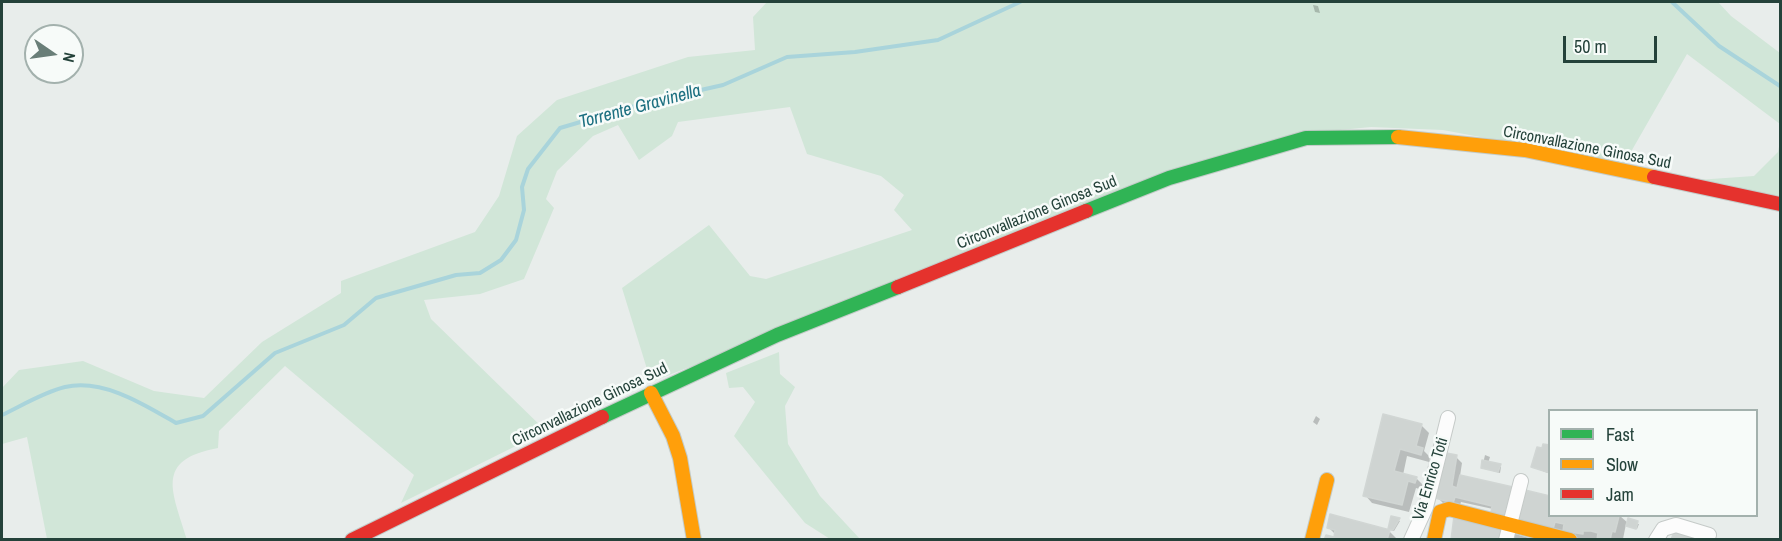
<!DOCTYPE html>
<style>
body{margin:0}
#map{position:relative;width:1782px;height:541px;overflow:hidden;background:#e8edeb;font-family:"Archivo Narrow",sans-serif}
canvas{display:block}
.frame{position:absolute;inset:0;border:3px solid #24423a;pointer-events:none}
.legend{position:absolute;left:1548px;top:409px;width:210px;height:108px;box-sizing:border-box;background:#f7fbf9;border:2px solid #a3b1ad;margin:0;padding:8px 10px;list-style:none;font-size:18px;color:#24423a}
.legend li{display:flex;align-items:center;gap:12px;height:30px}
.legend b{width:30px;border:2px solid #a3b1ad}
.north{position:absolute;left:24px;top:24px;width:60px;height:60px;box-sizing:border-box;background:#f7fbf9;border:2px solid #a3b1ad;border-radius:50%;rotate:103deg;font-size:16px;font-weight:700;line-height:24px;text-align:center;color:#24423a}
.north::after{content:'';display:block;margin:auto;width:21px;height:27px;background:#697e78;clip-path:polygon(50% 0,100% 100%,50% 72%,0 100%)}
.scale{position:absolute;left:1563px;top:36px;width:94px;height:27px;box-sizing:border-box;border:3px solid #24423a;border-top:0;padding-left:8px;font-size:18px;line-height:21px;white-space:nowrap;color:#24423a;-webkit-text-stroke:4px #f7fbf9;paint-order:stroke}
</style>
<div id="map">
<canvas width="1782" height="541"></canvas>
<div class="frame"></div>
<ul class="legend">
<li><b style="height:8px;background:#30b455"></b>Fast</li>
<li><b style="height:8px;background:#ff9f0a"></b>Slow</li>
<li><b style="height:8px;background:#e5322d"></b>Jam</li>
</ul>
<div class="north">N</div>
<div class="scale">50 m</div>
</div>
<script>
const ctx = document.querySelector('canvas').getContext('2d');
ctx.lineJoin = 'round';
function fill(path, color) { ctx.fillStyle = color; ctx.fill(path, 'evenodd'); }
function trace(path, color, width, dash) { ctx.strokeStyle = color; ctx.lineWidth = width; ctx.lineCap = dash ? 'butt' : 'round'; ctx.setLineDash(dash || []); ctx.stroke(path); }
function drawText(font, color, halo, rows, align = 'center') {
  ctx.font = font + ' "Archivo Narrow",sans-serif'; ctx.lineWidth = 5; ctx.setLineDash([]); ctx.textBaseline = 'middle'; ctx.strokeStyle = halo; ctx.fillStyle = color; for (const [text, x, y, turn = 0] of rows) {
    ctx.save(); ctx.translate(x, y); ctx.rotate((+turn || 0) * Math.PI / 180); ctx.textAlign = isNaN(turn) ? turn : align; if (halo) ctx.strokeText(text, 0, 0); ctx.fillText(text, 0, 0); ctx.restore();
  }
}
const green = new Path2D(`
 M767,2H1718L1731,16L1780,53V124L1687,54L1624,164L1443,130L1371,127L1289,135L651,382L622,288L709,225L750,276L766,279L912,230L894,210L904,195L881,176L807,154L790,107L678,122L672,136L639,160L618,125L593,136L557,171L546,199L554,208L524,279L480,294L424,300L431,319L546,431L401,503L414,475L285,366L219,431L218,448C153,460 173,492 187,540L47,539L27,437L2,444V388L19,370L83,361L154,391L204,398L262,342L341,293V281L475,232L499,196L517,136L557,100L688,57L755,50L753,17Z
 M1780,141V196L1697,180L1754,176L1778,152Z
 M779,352L780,374L795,387L785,406L788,444L820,496L860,539H830L805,523L734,436L755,402L743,387L729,388L726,373Z`);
const shadow = new Path2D(`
 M1313,5L1318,6L1320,13L1315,12Z
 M1316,416L1320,419L1317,425L1313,422Z
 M1384,416L1421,425L1429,433L1424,451L1430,457L1429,462L1407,456L1403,475L1416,478L1424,486L1423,490L1416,488L1409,512L1372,503L1365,495Z
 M1550,447V474L1533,467Z
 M1485,455L1490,457L1488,463L1501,467L1500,473L1482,468Z
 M1456,457L1462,463L1460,476L1511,522L1493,509L1461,502L1459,508L1443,503L1437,497Z
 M1550,516H1620L1628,523L1639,524L1637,529L1626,524L1623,539L1619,540L1572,539L1527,527Z
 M1392,518L1400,521L1394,531L1390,530Z
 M1328,527L1389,531L1397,539L1326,540L1335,539L1336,535Z
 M1515,534L1536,540H1514Z`);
const stream = new Path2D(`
 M1672,2L1719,46L1780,86
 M2,415C21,406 44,392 65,387C103,378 145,405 176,423L203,416L275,353L344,325L376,298L456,275L480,273L501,260L516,240L524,210L522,187L528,169L560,128L652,101L723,85L787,57L855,52L938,40L1020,2`);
const building = new Path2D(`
 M1383,414L1422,424L1416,446L1423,448L1421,455L1400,449L1394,471L1417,477L1415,483L1408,481L1402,505L1363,496Z
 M1543,444L1550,445V473L1531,467L1537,447L1542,448Z
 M1446,453L1457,455L1452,486L1457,488L1460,475L1513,487L1505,517L1491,513L1492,506L1455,497L1453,503L1435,498Z
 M1482,460L1501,464L1498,472L1481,468Z
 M1525,490L1550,496V516H1619L1615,532L1612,531L1610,540H1597L1598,533L1591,531H1583V534L1563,531L1564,524L1555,522L1553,529L1518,520Z
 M1330,514L1390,530L1387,540H1324L1326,535L1334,537L1335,530L1327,528Z
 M1391,516L1400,518L1393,530L1388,529Z
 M1454,516L1502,529L1499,540H1451Z
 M1628,518L1638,521L1636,529L1626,526Z
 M1674,531L1701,540H1671Z`);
const street = new Path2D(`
 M1411,540L1426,507L1448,418
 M1506,540L1521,481
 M1656,540L1663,529L1676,525L1709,535`);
const fast = new Path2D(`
 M1086,211L1169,178L1306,138L1398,137
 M602,417L777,335L898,287`);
const slow = new Path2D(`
 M1398,137L1525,150L1654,177
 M651,393L673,436L680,458L694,540
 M1312,540L1327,480
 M1434,540L1440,512L1449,509L1570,540`);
const jam = new Path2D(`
 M1654,177L1780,204
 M898,287L1086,211
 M352,540L602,417`);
const streetNames = [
 ["Circonvallazione Ginosa Sud",1587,148,11],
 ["Circonvallazione Ginosa Sud",1037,213,-22],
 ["Circonvallazione Ginosa Sud",590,405,-26],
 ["Via Enrico Toti",1431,479,-73]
];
const waterNames = [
 ["Torrente Gravinella",640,107,-15]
];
fill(green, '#d1e6d8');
fill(shadow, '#0003');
trace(stream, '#a9d4db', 4);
fill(building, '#cfd4d2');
trace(building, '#d1d6d4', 1.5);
trace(street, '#c5cac8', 16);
trace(fast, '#c3cbc8', 16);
trace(slow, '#c3cbc8', 16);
trace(jam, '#c3cbc8', 16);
trace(street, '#fcfcfc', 14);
trace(fast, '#30b455', 14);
trace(slow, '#ff9f0a', 14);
trace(jam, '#e5322d', 14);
drawText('16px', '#24423a', '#f7fbf9', streetNames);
drawText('italic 18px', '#1c6f80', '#f7fbf9', waterNames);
</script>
